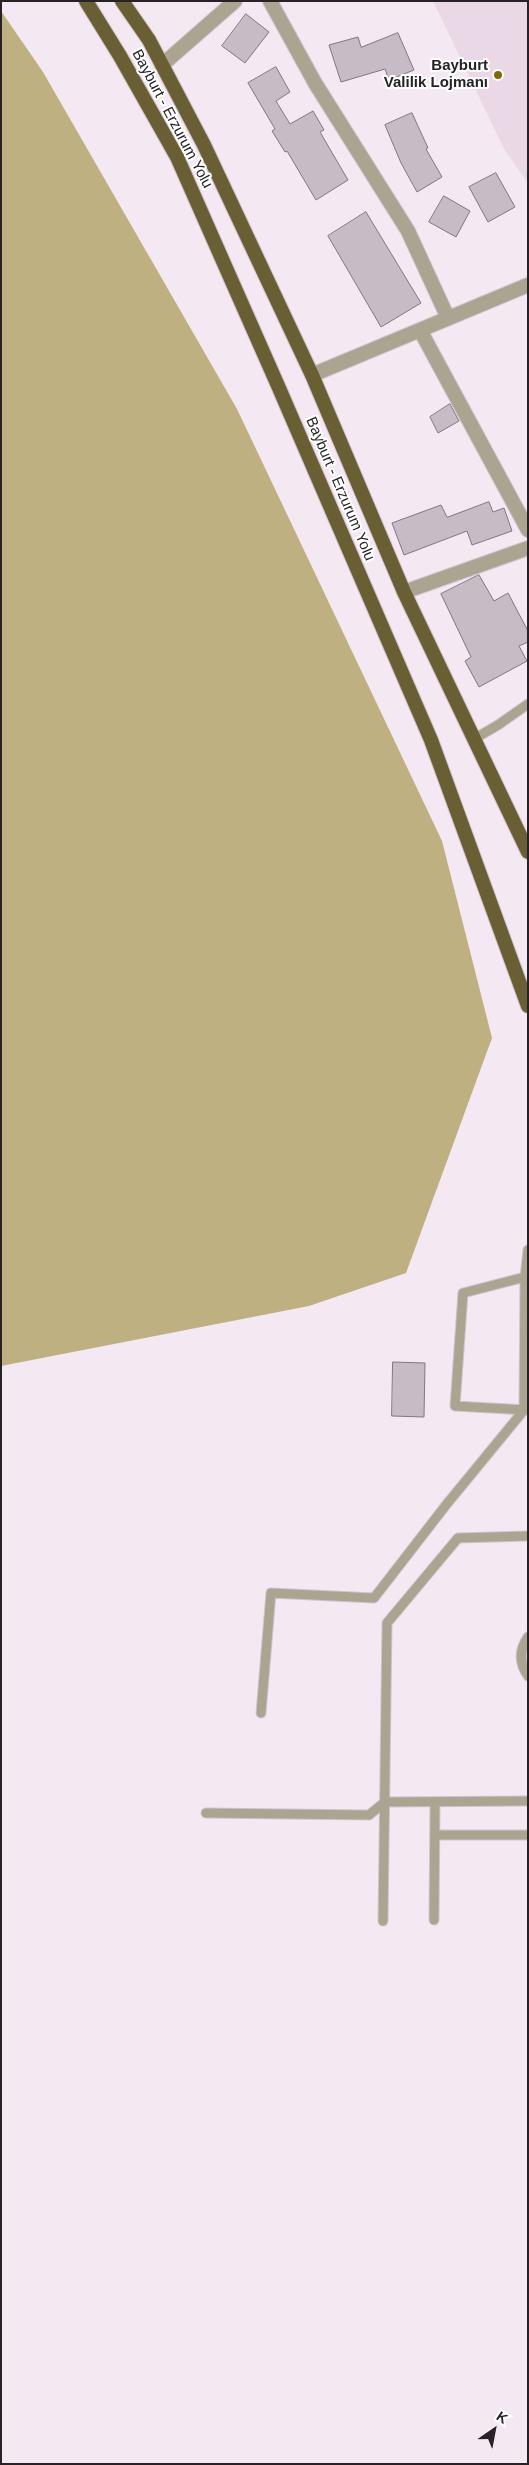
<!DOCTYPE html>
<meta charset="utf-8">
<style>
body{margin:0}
#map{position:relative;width:529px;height:2465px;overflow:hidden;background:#f4e8f2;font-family:Arial,sans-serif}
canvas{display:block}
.frame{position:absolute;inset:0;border:2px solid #262225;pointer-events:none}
.north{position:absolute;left:469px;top:2405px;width:50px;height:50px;-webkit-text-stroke:4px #fff;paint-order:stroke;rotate:33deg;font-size:14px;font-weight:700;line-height:20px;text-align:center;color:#262225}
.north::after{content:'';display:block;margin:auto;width:18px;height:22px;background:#262225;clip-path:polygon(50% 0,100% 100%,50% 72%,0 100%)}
</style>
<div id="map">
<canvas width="529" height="2465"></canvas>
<div class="frame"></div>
<div class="north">K</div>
</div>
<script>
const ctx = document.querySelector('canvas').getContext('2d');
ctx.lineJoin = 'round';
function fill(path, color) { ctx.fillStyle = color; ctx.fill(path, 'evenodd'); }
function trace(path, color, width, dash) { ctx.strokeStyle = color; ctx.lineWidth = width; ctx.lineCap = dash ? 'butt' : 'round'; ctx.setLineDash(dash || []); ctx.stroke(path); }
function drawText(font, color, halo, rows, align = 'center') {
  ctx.font = font + ' Arial,sans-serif'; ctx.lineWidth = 4; ctx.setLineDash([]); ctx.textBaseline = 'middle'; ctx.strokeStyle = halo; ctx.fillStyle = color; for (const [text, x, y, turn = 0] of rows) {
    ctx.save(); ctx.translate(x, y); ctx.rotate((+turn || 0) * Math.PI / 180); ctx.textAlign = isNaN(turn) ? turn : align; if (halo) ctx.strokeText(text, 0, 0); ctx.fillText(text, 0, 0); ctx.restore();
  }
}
const built = new Path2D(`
 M433,1H528V183L504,149Z`);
const forest = new Path2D(`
 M1,11L43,72L237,409L442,841L492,1038L406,1273L309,1306L1,1366Z`);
const building = new Path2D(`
 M246,14L269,32L245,63L222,46Z
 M398,33L414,70L389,80L385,69L341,82L329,45L358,37L361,47Z
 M276,67L290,92L276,101L290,124L313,111L324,130L320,132L348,180L316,200L287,151L285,152L272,131L275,129L248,83Z
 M412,113L428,148L426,149L442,177L417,192L401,163L385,125Z
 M496,173L515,207L488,222L469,187Z
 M444,196L470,211L456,237L429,222Z
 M366,212L421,303L381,327L328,236Z
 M450,404L459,421L438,433L430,417Z
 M489,502L493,512L504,508L512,531L472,545L467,531L404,555L392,523L441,505L447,517Z
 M479,575L494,601L508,593L528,631V642L519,646L527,661L479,687L465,661L471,657L441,594Z
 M393,1362L425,1363L424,1417L392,1416Z`);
const service = new Path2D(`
 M474,739L498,725L528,704
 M525,1277L463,1293L455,1406L527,1410
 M528,1637C519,1650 519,1663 528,1676
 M261,1713L271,1593L374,1598L446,1505L524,1410L525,1277L528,1250
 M206,1813L369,1815L385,1802L528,1801
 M435,1835H528
 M434,1920L435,1802
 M383,1921L387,1623L458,1538L528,1536`);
const minor = new Path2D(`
 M270,1L315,83L408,231L448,318
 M162,65L235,1
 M420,330L528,530
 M312,375L528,285
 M404,592L528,548`);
const trunk = new Path2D(`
 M86,1L120,56L177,157L279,388L431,740L528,1006
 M122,1L149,40L204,145L312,375L404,592L528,852`);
const markers = [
 [498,75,5,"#816a03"]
];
const poiNames = [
 ["Bayburt",488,66],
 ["Valilik Lojmanı",488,83]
];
const streetNames = [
 ["Bayburt - Erzurum Yolu",172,119,62],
 ["Bayburt - Erzurum Yolu",340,489,67]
];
fill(built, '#ead8e7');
fill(forest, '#beb081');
fill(building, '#c7bcc5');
trace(building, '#817780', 1);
trace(service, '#cfc4cd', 11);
trace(minor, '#cfc4cd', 16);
trace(trunk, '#cfc4cd', 16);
trace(service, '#aaa490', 9);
trace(minor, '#aaa490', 14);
trace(trunk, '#6a5e34', 14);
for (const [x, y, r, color] of markers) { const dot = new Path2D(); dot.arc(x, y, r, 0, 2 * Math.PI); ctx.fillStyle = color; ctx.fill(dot); trace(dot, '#fff', 2); }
drawText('bold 15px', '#262225', '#fff', poiNames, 'right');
drawText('15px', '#262225', '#fff', streetNames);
</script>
